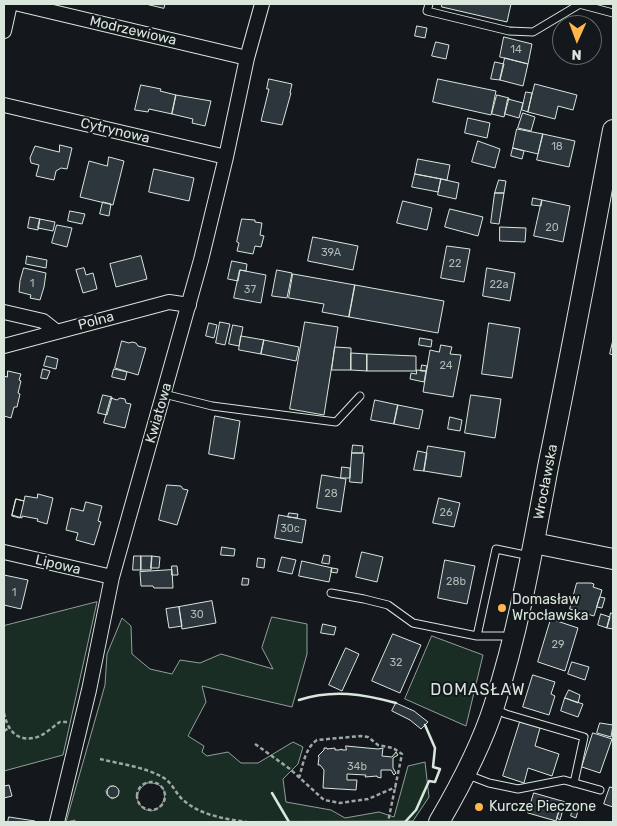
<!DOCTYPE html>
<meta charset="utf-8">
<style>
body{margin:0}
#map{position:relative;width:617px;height:826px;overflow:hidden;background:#14181c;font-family:Rubik,sans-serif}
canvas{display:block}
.frame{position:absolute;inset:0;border:5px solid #d8e6dc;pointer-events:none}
.north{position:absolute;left:552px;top:15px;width:50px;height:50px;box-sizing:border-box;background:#14181c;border:1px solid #626a69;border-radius:50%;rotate:182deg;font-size:14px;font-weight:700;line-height:20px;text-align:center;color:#d8e6dc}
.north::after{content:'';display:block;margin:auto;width:18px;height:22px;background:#ffb74d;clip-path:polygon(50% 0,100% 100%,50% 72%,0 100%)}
</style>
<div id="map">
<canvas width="617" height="826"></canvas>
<div class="frame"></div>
<div class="north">N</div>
</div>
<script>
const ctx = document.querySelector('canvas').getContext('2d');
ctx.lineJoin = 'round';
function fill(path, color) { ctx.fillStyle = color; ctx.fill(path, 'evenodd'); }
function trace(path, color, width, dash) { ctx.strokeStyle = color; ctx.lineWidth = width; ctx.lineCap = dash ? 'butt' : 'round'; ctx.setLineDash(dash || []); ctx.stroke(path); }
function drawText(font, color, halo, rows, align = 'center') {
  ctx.font = font + ' Rubik,sans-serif'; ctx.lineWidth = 4; ctx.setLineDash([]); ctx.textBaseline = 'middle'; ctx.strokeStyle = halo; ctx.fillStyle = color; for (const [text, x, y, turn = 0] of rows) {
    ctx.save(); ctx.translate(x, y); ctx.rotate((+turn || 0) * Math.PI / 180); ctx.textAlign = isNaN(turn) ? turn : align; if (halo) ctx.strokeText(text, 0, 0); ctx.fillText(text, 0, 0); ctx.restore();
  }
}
const green = new Path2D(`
 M97,602L63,755L4,771V626Z
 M272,617L307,624V654L292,707L202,686L206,702L188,736L204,746L202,752L207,756L228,752L241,763H258L293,742L303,747L298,764L283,779L286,802L331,810L345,818L379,812L394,817L408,766L425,762L429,797L413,821L75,822V820L66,822L105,685L107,654L122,618L131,626L132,654L150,669L172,674L180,660L200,663L221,654L273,669L262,648ZM147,783C181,781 159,825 141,806C133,797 139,788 147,783ZM110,786H114L119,790L118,796L112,799L107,795L106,791Z
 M432,636L483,655L466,726L405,699Z`);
const building = new Path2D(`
 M146,4H165L164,8Z
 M442,4H511L507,22L442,7Z
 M417,26L427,28L425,38L415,36Z
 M504,37L532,44L528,64L500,57Z
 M436,42L449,45L446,59L432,56Z
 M505,58L528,64L523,86L500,80Z
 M495,62L504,64L500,80L491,79Z
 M269,79L292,84L290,93H291L282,125L261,121L269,89H267Z
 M438,79L496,91L491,115L433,102Z
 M535,84L577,95L573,110L558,106L555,119L528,112Z
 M141,85L161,89L160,91L176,95L172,114L149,109L148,112L135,110Z
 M526,92L532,93L528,112L522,110Z
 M176,95L211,101L205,126L192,123L193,119L172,114Z
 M497,95L509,98L504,117L492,114Z
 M508,99L523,103L519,118L505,114Z
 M523,113L535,117L531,131L518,128Z
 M468,118L490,123L487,138L465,133Z
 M517,129L543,134L538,154L513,148Z
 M543,134L575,141L569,167L537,160Z
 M478,141L500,149L495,168L472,162Z
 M60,145L72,148L67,169L61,168L56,171L54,180L36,176L39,165L31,163L30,158L35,146L59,152Z
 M513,148L524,151L522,159L511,156Z
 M109,157L124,161L113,205L80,197L89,161L107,166Z
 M418,159L450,165L447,180L415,174Z
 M154,169L194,178L189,201L149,192Z
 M415,174L441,179L438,192L412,187Z
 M441,179L459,183L456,199L438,195Z
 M499,180L506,181L504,193H495Z
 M495,193H504L499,224L491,223Z
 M533,198L542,200L541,206L532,205Z
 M542,200L570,206L563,242L534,236Z
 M403,201L432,208L427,230L397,223Z
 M103,202L111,204L109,216L100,214Z
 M450,209L483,217L478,236L445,227Z
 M70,211L85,214L82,224L68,221Z
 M30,217L40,219L38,230L28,228Z
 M40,219L55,222L53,231L38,228Z
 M242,219L255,220V222L262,223L260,235L264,236L261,247L255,246L253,254L237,251L239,243L237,242Z
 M57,225L72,228L67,247L52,243Z
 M500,227L526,228L525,242L500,241Z
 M313,237L358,246L353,270L308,261Z
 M447,246L470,249L464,282L441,278Z
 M27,256L47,260L46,268L26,264Z
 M141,256L147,279L116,287L110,264Z
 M232,261L247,264L246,271L240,270L238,281L228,279Z
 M24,268L46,273L44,287L40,300L30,298L31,295L19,292L20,281Z
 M84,268L86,275L93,273L97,289L83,293L76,270Z
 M487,268L515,273L510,301L483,296Z
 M240,270L266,275L261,303L234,298Z
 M277,270L292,273L287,298L272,296Z
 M293,274L355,285L349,317L322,312L324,304L289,298Z
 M355,285L444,301L438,333L349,317Z
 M220,322L230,324L225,345L216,343Z
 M305,322L338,327L324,415L290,409Z
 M209,323L217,325L214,338L206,336Z
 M489,323L520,328L512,378L482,374Z
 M233,325L243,327L239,346L229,344Z
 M241,336L264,340L261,354L239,350Z
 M420,338L432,340L431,347L419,345Z
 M264,340L299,347L296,361L261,354Z
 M613,340V355L610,354Z
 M122,341L129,343L132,342L136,343L138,346L146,348L138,375L115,368Z
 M441,345L452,347L450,354L461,355L453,397L423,392L430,350L439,352Z
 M335,347L351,348V370H332Z
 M351,353L367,354V371L351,370Z
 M367,354L416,356V371H367Z
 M47,356L58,359L56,369L44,366Z
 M422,365L427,366L426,371H421Z
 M43,369L50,371L47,379L41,378Z
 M114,369L127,372L125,380L112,377Z
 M417,370L426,371L424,382L410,379L411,373L416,374Z
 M8,371L21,374L19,380L21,381L18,393L20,394L17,407H14L11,418L4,416V376L7,377Z
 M103,395L112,397L107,415L98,413Z
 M471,395L501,399L495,438L465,433Z
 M111,398L117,400L120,398L125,399L126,403L131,404L125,428L104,423Z
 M375,400L398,405L394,424L371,420Z
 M398,405L423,410L419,429L394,424Z
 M215,416L240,421L234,459L209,454Z
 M450,417L462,420L460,431L448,429Z
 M353,445L363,446L362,453H352Z
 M428,446L465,452L461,477L424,471Z
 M418,451L427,453L424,471L414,470Z
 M352,453H364L362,483L350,482Z
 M342,467L350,468V478H341Z
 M322,475L346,479L341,512L317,508Z
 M167,485L181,486L183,489L188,490L177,525L159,520Z
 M38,494L53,498L47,524L37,521L38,519L22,516V518L12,515L16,499L24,501L25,496L37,498Z
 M439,498L460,503L454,527L433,523Z
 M16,499L24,501L20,518L12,516Z
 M86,502L102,506L98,521L101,522L94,545L76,540L78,533L66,530L71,508L83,511Z
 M289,513L298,514L297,518L288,517Z
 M279,515L306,520L302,543L275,538Z
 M222,547L235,549L234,556L221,555Z
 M362,552L383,557L377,582L356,577Z
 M324,555L330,556L329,564L322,563Z
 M134,556H141V570H133Z
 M141,556H152L151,570H141Z
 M152,556L160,557L159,568H151Z
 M282,557L296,560L292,574L278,571Z
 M258,558L265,559L264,568L257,567Z
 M445,560L475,566L467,604L438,598Z
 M302,561L332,568L329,582L299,576Z
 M172,566H177L178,575H172Z
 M332,568L338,569L337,573L331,572Z
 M172,570L173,588H154L153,586H141L140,572Z
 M4,575L28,580L21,609L4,605Z
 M243,578L249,579L248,585H242Z
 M577,583H591L594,584L593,587L602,590L594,616L570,609Z
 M600,597L605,598L602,608L597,607Z
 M212,601L216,623L182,629L179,607Z
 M179,607L182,626L169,628L166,609Z
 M611,613L613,614V629L607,628Z
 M601,614L610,617L607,628L598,625Z
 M551,619L578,628L565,671L538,662Z
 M323,624L336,627L334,635L321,633Z
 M393,634L421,645L400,693L372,681Z
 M346,648L359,654L342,691L329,685Z
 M572,662L589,667L585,680L568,674Z
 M533,675L555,682L551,694L555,696L549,715L523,707Z
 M569,690L580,695L578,703L565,698Z
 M565,698L583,704L578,717L561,711Z
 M396,703L414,711L428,722L421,729L410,720L392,711Z
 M520,722L540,728L535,746L559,754L552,776L528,768L524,783L503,776Z
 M600,723L613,725L611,737L597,733Z
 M593,733L612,739L600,773L582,767Z
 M346,746L378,749L383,748L382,756L392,757L396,752L398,755L393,758V768L396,773L394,775L391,770H381V778L377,777V776L365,777L366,775L347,774V780H357L356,790L323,788L324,770L320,765H318L319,757L318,756L324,750V748H327V749L335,748V750H339L342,749V750H346Z
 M4,784V786L9,785L12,796L4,798Z
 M107 792a6 6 0 1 1 12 0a6 6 0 1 1-12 0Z
 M610,787L613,788V807L604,804Z
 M534,793L562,801L556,821L528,813Z
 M562,801L566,802L562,813L559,812Z
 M574,805L579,807L576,818L571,816Z
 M559,812L562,813L560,820L557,818Z
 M9,817L35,821V822H8Z`);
const path = new Path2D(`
 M4,713C7,728 15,741 33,738C43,737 52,727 60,722H67
 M4,731L9,728
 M255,744L290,769L324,800L340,803L368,799L396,787
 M100,759C120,764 146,767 164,778C172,783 175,792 182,799C199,815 225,819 247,822
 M299,778C303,765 305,748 317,740L361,736L368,737L378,745L393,748L402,754L388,822
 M137 796a14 14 0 1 1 28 0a14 14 0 1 1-28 0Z`);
const lane = new Path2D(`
 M429,4L427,11L509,31L533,32L580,4
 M579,4L613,13
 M164,394L212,406L336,422L360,396
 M331,593L364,599L388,605L413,623L477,636
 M511,637L502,636H477L496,549L530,556
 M494,709L506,714L584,737L574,783
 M468,775L489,783L518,789L564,780L600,790`);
const street = new Path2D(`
 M19,4L247,58
 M4,31L10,4
 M4,105L226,157
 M4,312L43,321L57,332
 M4,346L169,302L189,305
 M4,552L112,577
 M57,822L89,690L112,577L201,260L226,157L247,58L262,4`);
const secondary = new Path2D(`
 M534,543L613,559
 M439,822C460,786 481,747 494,706C519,629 533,547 548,467C571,355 592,242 613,130`);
const wall = new Path2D(`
 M299,700C333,689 363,694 396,703
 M272,793L289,822
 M405,822L416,810L429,781L435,782L440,769L433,767L435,748L425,725`);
const markers = [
 [502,608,5,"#ffb74d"],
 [479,807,5,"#ffb74d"]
];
const numberNames = [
 ["14",516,50],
 ["18",557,147],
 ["20",552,228],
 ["39A",331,253],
 ["22",455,264],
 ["1",32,284],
 ["22a",499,285],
 ["37",250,290],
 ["24",446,366],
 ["28",331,494],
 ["26",446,513],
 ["30c",290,529],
 ["28b",456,582],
 ["1",14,593],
 ["30",197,615],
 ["29",558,645],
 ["32",396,663],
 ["34b",357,767]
];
const streetNames = [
 ["Modrzewiowa",133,31,13],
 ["Cytrynowa",115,131,13],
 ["Polna",96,321,-15],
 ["Kwiatowa",159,413,-74],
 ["Wrocławska",546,482,-79],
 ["Lipowa",58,565,13]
];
const poiNames = [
 ["Domasław",512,600],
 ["Wrocławska",512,616],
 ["Kurcze Pieczone",489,807]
];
const quarterNames = [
 ["DOMASŁAW",478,690]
];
fill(green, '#1a2d24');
trace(green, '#939e99', 1);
fill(building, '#2c363c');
trace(building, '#d8e6dc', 1);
trace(lane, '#d8e6dc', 9);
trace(street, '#d8e6dc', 16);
trace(secondary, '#d8e6dc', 22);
trace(path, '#9da8a2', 2.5, [4, 2.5]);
trace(lane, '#14181c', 7);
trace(street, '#14181c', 14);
trace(secondary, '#14181c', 20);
trace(wall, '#d8e6dc', 2.5);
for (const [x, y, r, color] of markers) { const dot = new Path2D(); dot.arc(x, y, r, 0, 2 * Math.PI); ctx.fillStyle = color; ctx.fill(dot); trace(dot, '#14181c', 2); }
drawText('11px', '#adbab4', null, numberNames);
drawText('14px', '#d8e6dc', '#14181c', streetNames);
drawText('14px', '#d8e6dc', '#14181c', poiNames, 'left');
ctx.letterSpacing = '1px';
drawText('16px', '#d8e6dc', '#14181c', quarterNames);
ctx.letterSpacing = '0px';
</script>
